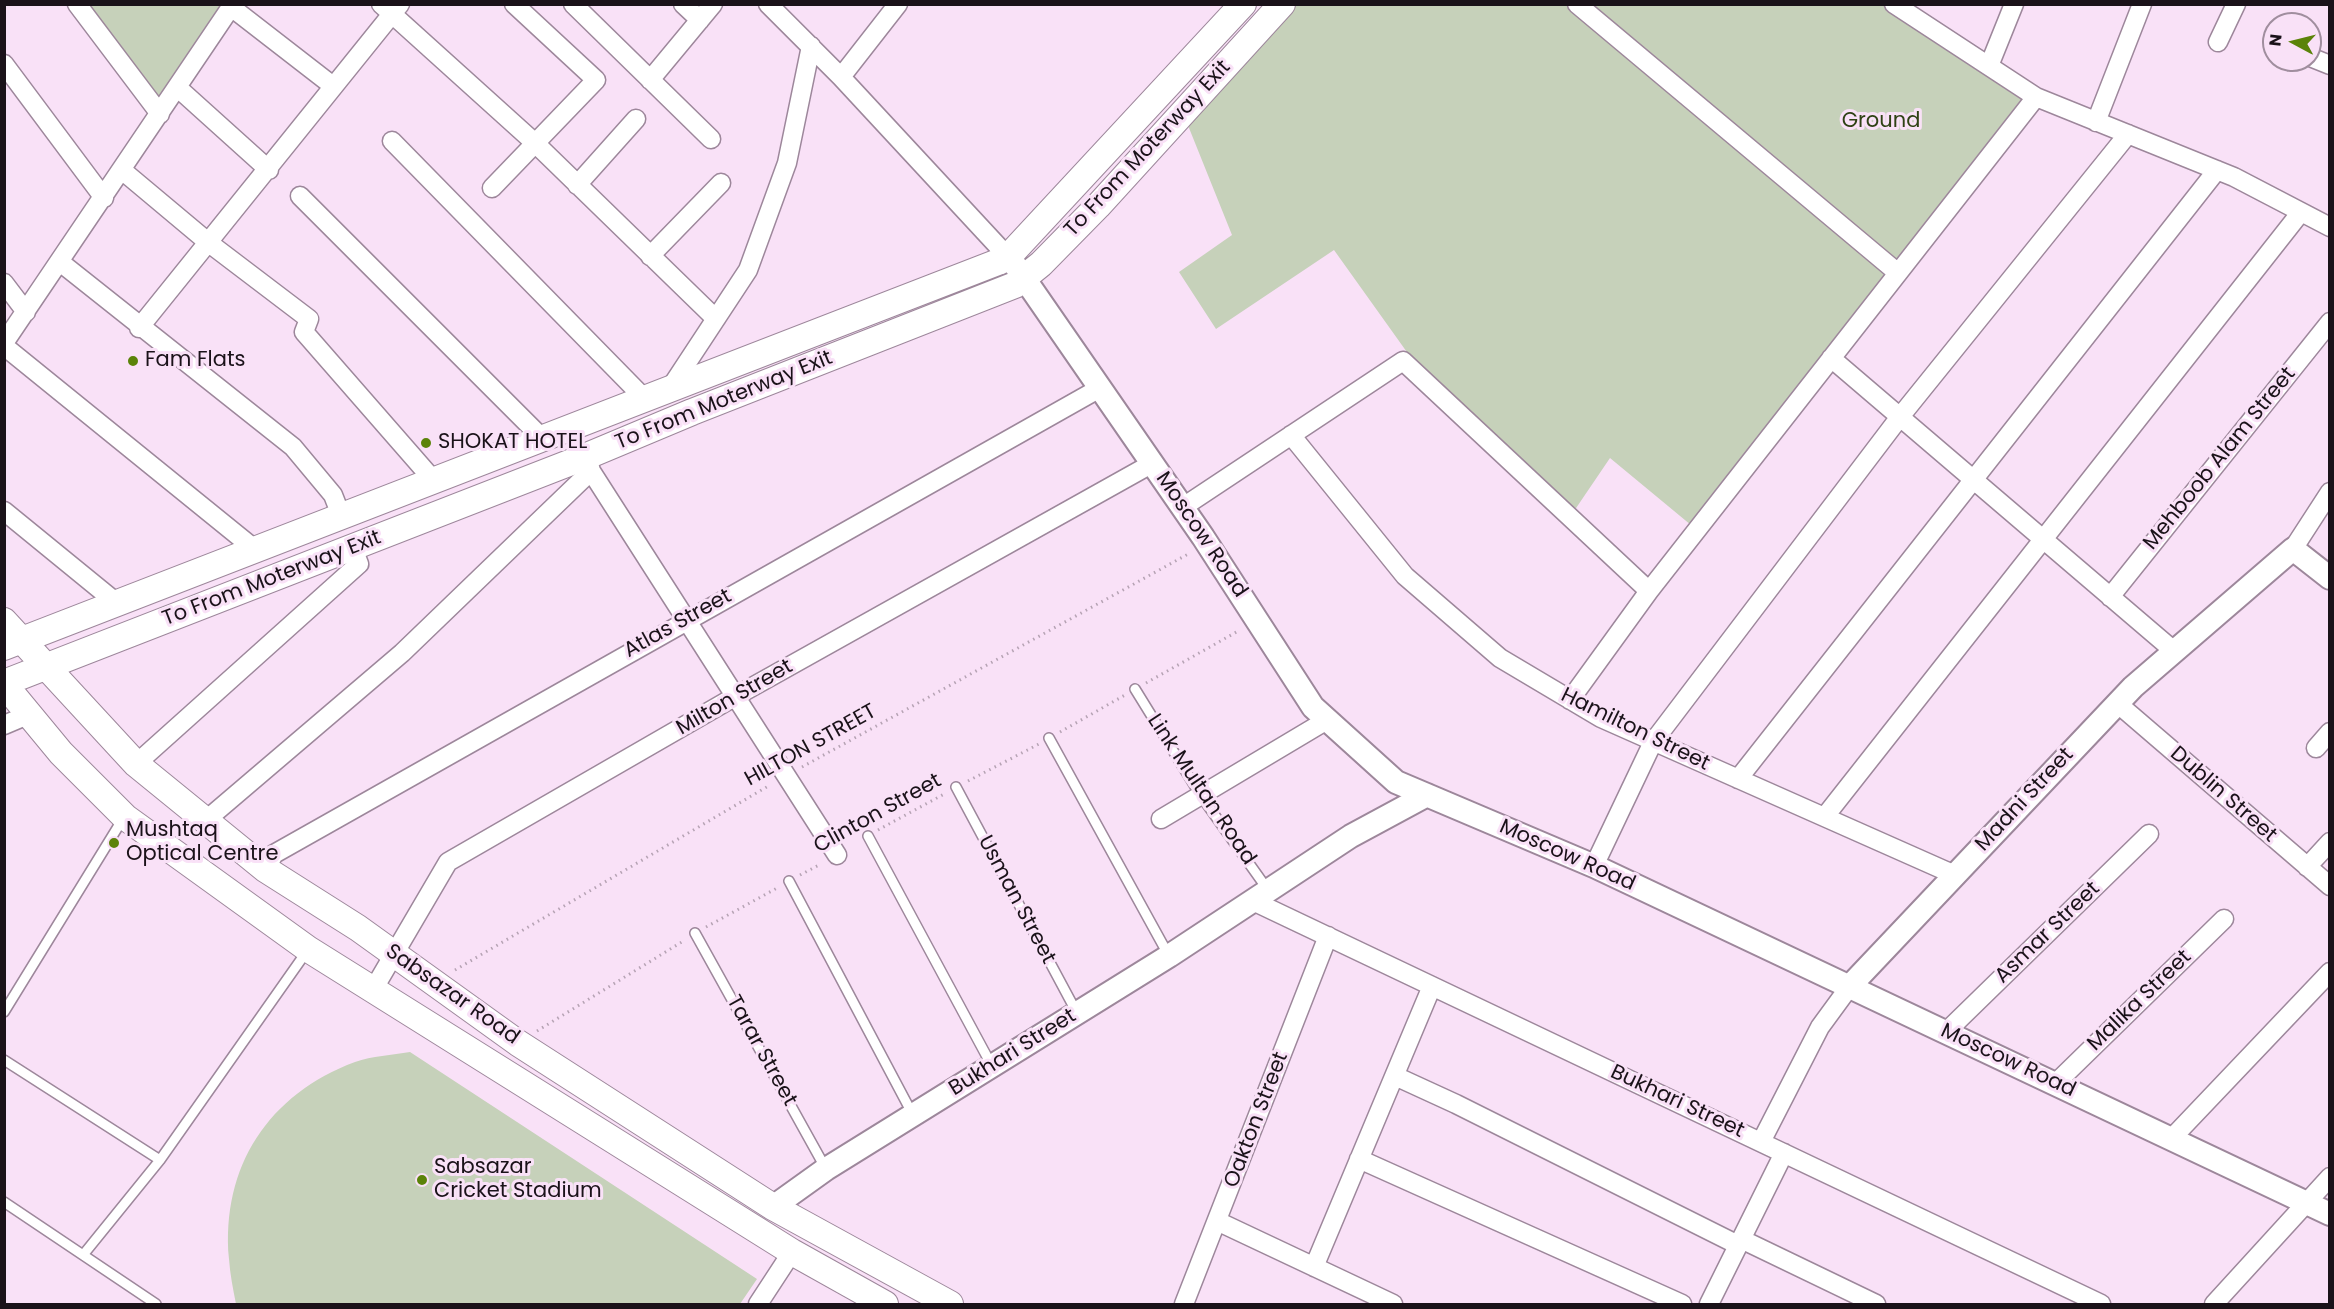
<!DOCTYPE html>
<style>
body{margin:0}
#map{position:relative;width:2334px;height:1309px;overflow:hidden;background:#f9e1f7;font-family:Poppins,sans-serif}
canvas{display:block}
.frame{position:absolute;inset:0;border:6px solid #1a1219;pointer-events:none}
.north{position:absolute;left:2262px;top:12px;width:60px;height:60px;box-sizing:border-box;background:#f9e1f7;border:2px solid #a08e9e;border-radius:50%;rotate:277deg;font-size:16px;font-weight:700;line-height:24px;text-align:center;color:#1a1219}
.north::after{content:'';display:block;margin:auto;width:21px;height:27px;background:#5b8309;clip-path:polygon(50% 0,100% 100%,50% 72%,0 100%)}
</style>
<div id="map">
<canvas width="2334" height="1309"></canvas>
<div class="frame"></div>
<div class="north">N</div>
</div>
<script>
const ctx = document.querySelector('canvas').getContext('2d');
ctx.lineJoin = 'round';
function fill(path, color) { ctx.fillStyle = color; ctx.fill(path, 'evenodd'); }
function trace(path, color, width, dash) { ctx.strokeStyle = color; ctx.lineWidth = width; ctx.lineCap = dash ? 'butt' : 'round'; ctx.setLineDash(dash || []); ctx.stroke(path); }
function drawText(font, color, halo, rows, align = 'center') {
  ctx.font = font + ' Poppins,sans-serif'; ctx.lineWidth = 6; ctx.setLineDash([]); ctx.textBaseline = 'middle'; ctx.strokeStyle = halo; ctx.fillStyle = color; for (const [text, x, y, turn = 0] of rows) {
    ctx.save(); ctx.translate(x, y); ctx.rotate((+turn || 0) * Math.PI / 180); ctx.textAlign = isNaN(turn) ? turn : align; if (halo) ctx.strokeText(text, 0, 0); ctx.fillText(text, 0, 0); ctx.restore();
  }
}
const green = new Path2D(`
 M73,5H233L160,114Z
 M1282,5H1894L2036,97L1697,530L1610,458L1570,517L1409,355L1334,250L1216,329L1179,272L1232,235L1183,113Z
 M410,1052L757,1279L740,1304H236C233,1289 230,1274 229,1259C221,1166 269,1094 355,1062C372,1056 392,1055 410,1052Z`);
const path = new Path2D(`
 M1146,683L1240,630
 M1060,732L1125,695
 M802,767L1190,553
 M968,781L1039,744
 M878,830L946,793
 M800,875L821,864
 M706,927L779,887
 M455,970L770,785
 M537,1031L685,940`);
const service = new Path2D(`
 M1135,689L1201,796L1268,890
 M1049,738L1169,956
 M956,787L1077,1013
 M868,836L992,1066
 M789,881L913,1115
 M695,933L826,1169
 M4,1012L124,817
 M4,1060L160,1160
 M4,1202L156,1304
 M83,1255L160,1160L307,951`);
const minor = new Path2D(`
 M77,4L160,114
 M381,4L535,143L716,319
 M573,4L711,139
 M683,4L700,20
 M768,4L841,77L1008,257
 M1577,4L1898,273
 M1894,4L2036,97L2234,177L2330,227
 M231,7L333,86
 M2218,42L2236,4
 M2310,57L2330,65
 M4,64L104,198
 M1989,66L2014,4
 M841,77L898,4
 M650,80L713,4
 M178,88L269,170
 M2096,122L2142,4
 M392,141L644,398
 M123,171L209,243L309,319L304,332L435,482
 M577,185L636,119
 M492,188L596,80L514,4
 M300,196L543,439
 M650,256L721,183
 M60,262L293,447L333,495L342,518
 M4,283L26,312
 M139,328L400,4
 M4,343L233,4
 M4,346L257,551
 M1831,358L2174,651
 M671,387L748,270L787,163L811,46
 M1291,435L1405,576L1500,658L1601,718L1955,875
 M591,471L837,855
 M1183,507L1403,361L1649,591
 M4,511L118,604
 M2293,549L2330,492
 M2110,597L2330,322
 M1570,700L1649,591L2036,97
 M2117,703L2330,886
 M4,725L30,714
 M2316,748L2330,732
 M136,764L359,564L353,548
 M1738,779L2217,170
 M1826,815L2301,212
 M1161,819L1327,720
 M205,821L402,653L591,471L587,456
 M1594,866L1653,742L1899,418L2128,134
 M2307,867L2330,842
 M265,869L274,854L1100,388
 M1253,901L2101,1304
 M373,990L448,862L736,696L1153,463
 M1946,1032L2149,834
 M1395,1076L1456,1104L1738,1245
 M2056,1083L2224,919
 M2172,1138L2330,972
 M1761,1142L1820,1027L1850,986
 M1359,1159L1682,1304
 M1217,1221L1393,1304
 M1741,1239L1876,1304
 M1314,1267L1432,986
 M758,1304L792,1252
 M1184,1304L1328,936
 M1709,1304L1784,1153
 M2214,1304L2330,1177`);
const tertiary = new Path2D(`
 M1015,265L1203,537L1313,707L1396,782L1594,866L2330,1214
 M1850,986L2133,687L2293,549L2330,578
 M773,1207L826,1169L1169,956L1351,836L1427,795`);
const secondary = new Path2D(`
 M4,621L136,764L265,869L358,928L518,1043L773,1207L950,1304
 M4,647L998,262L1008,257L1243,4
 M4,683L587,456L692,412L1015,285L1041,264L1098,206L1282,4
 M4,684L61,753L125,817L308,949L792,1252L885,1304`);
const markers = [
 [133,361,6,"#5b8309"],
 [426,443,6,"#5b8309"],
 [114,843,6,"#5b8309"],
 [422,1180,6,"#5b8309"]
];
const parkNames = [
 ["Ground",1881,122]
];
const streetNames = [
 ["To From Moterway Exit",1148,149,-47],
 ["To From Moterway Exit",724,401,-22],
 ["Mehboob Alam Street",2220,459,-51],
 ["Moscow Road",1201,535,56],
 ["To From Moterway Exit",272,579,-21],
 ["Atlas Street",678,624,-29],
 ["Milton Street",735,698,-30],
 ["Hamilton Street",1635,730,26],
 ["HILTON STREET",811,746,-29],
 ["Link Multan Road",1201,790,56],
 ["Dublin Street",2223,795,41],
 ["Madni Street",2025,800,-47],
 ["Clinton Street",878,814,-29],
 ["Moscow Road",1567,856,24],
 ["Usman Street",1016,900,62],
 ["Asmar Street",2048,933,-44],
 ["Sabsazar Road",452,995,35],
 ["Malika Street",2140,1001,-44],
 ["Tarar Street",761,1051,61],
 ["Bukhari Street",1013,1053,-32],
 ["Moscow Road",2008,1061,25],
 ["Bukhari Street",1677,1102,25],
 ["Oakton Street",1257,1120,-69]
];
const poiNames = [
 ["Fam Flats",145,361],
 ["SHOKAT HOTEL",438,443],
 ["Mushtaq",126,831],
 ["Optical Centre",126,855],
 ["Sabsazar",434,1168],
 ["Cricket Stadium",434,1192]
];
fill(green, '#c6d1ba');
trace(service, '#9d879b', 12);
trace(minor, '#9d879b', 21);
trace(tertiary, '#9d879b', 26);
trace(secondary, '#9d879b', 28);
trace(path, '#b6a3b4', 3, [1.5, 4.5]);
trace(service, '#fff', 9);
trace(minor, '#fff', 18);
trace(tertiary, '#fff', 22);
trace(secondary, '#fff', 26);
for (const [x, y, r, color] of markers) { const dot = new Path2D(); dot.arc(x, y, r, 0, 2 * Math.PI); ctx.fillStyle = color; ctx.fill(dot); trace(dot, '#f9e1f7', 2); }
drawText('21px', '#2f4215', '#f9e1f7', parkNames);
drawText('21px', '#1a1219', '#f9e1f7', streetNames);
drawText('21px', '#1a1219', '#f9e1f7', poiNames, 'left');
</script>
